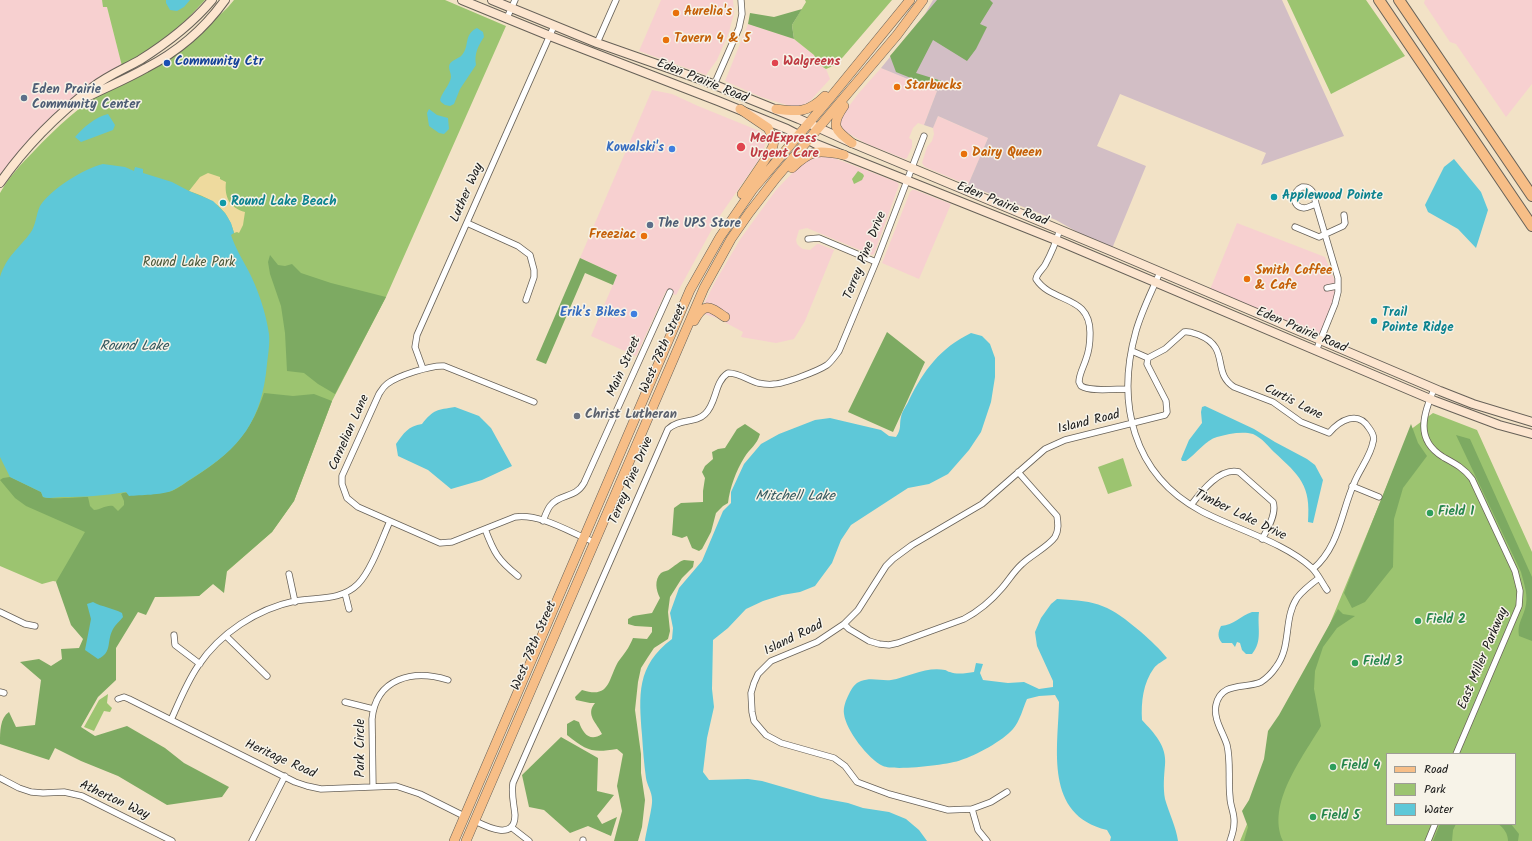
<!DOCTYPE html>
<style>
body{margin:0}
#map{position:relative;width:1532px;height:841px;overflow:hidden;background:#f2e2c6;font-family:Kalam,sans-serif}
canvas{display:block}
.legend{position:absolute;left:1386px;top:753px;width:130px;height:72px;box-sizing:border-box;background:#f7f3e8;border:1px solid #9f9d96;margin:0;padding:5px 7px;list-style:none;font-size:12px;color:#1c1c1c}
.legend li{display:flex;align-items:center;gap:8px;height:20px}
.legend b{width:20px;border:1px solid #9f9d96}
</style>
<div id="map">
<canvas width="1532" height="841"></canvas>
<ul class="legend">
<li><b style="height:5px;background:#f7be87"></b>Road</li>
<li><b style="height:11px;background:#9cc470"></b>Park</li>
<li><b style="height:11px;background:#5ec8d8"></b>Water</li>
</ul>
</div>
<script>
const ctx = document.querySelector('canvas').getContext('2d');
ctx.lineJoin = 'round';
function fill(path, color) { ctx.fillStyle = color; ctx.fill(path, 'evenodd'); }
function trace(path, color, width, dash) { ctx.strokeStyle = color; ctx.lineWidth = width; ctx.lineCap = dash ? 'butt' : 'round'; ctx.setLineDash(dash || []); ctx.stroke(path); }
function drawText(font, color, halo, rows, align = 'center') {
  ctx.font = font + ' Kalam,sans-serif'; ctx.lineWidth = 3; ctx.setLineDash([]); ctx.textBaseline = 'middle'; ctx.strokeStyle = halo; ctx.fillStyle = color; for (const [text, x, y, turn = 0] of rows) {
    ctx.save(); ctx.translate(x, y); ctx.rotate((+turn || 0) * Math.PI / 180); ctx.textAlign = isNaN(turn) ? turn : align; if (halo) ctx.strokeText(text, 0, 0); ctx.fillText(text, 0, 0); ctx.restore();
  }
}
const built = new Path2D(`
 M0,0H102L104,7H107L122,66L104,77L0,176Z
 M661,0H733L734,13L729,32L717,60L706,75L639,51Z
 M1425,0H1532V84L1506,117L1456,44L1450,42L1424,3Z
 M748,24L794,39L814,55L818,64L826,69L830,79L810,101L801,106L793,107L761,97L725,81Z
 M881,68L937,91L924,125L918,123L913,128L909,138L912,140V147L907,158L905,159L865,143L843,130L841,124V117L858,94Z
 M652,90L672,94L698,106L762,132L766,137V141L762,155L717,220L676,295L666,291L636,356L591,336L617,275L580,258Z
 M938,116L988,138L968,185L925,167L922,163L927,147L932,141L934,134L933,128Z
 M817,156L831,157L897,182L899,185L874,254L872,255L807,228L799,230L796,240L797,244L800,247L803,249L810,250L817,244H819L834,250L805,321L794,339L776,343L741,337L743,332L717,318L704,314V304L715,282L741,238L776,190L804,161Z
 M912,190H915L951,204L919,279L882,263L910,192Z
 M1237,223L1325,257L1334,279L1338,278V292L1321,340L1209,292Z`);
const industrial = new Path2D(`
 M933,0H1282L1344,136L1261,165L1266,153L1120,94L1097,146L1146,166L1111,251L1056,220L968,185L988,138L938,116L933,128L924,125L937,91L881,68L925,14Z`);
const green = new Path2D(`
 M102,0H205L188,18L159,44L122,66L107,7H103Z
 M234,0H445L506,26L386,297L332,401L294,501L272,532L199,596L142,597L53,581L42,584L0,566V193C8,178 22,163 34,151C57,127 80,105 109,89C120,82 134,79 145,73C170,61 190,42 210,23C220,15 226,10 234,0Z
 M805,0H892L843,57L835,65L826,69L818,64L814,55L794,39L792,25L806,2Z
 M1287,0H1366L1405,56L1331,94Z
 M858,171L863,174L864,176L862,180L854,184L852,179Z
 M1433,413L1477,430L1532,552V841H1240L1410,430ZM1387,754H1515V824H1387Z
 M1123,458L1132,486L1108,494L1098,467Z
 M108,694L107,703L112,708L110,712L104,711L94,731L84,727L99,700Z`);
const forest = new Path2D(`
 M937,0H990L993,3L980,24L987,27L976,49L967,61L933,40L916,73L942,81L938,89L896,72L890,56Z
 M802,9L792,25L794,39L748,24L750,13L774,17Z
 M270,255L278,265L285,266L292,264L301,273L331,283L386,297L335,394L318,384L304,373L287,371L285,333L281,306L270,274L268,262Z
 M580,258L617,275L613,285L585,273L546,364L536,360Z
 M887,332L925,362L893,432L848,412Z
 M264,393L293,396L314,394L332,401L294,501L272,532L227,571L224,593L213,584L199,596L155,597L146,615L138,612L116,648V680L98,697L81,727L95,736L127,726L165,748L184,763L229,787L222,797L167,805L118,776L81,761L55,748L49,760L0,744C0,731 0,718 9,712L16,727L35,725L41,680L20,662L39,659L51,666L62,659L61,649L79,648L83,639L71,625L56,582L85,532L26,506L15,498L0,480L3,478L10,477L41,492L43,497C54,500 75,497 88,497L90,506L94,510C101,510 105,505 113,506L118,511L124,505V501L121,494L123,493C135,491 162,494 172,491C179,488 186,482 193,478C229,455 250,435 264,393Z
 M745,424L760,434C757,445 750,448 744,458C736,471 730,487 728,503L723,506L716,513L711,532L702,549L699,551L692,548L687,536L682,538L672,535L674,508L681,503L703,502V491L705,478L702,472L705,466L713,459L712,452L718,449L725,448L737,429Z
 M1411,424L1418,443L1427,456L1403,488L1394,519L1393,567L1365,602L1352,608L1344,593Z
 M1456,435L1470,439L1532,577V641L1519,636C1517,625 1522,619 1525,609C1529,596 1524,584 1521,572Z
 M684,560L694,561L693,567L682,578L670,597L668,612L670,631L668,639L654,648L648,657L641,668L638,682L635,710L641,754V773L645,800L642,827L638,841H614L622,811L617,786L623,754L617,749C592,753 587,751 567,735V724L574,720L579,722C583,734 590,742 602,734C597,723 585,715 595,703H590L576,700L575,697L582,690C610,699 608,680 618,662C624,654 629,648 633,638L647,639L652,632V627L635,626L628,624V619L633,616L652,613L660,598C656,590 654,580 661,573C664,571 668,571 670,569C675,566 678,562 684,560Z
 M1338,609L1343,614L1355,616L1337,628L1323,647L1315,671L1314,689L1321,726C1303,757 1266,804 1283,841H1244L1248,827L1242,811L1249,800L1264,759L1268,731L1279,715Z
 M561,737L598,758L597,791L614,795L597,816L602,824L617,817L611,836L588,826L570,833L544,810L529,807L522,775Z
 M1440,824H1456L1453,830L1452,841H1433Z
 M1498,824H1511L1519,834L1518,841H1508C1508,834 1504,828 1498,824Z`);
const sand = new Path2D(`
 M208,173L220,177V179L226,182C224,197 230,208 245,212L243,225L239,233L237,232L234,233C227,207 212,199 189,191L200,177Z`);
const water = new Path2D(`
 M166,0H190L184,7L177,11L170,10L166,3Z
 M477,28L483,32L484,37C478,46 474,54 476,65L460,89L454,104L450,106L445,105L441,102L440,100C442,92 450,85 451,77C451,73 449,70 449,67C449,60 459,59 462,55C470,46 463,35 477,28Z
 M429,109L437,115L448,118L449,129L444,134L439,133L429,126L427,113Z
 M108,114L115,125L113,130L81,142L75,137C84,127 95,117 108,114Z
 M1454,159L1481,192L1488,210L1476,248L1458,229L1428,212L1425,205L1444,167Z
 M103,164L125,167L134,171L135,167L143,169V173L172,182L189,191L213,201L225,213L231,223L234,233L231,235C235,247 242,259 248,270C258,289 266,313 269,334C270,344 268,355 267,364C262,420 241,448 194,477C187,481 179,488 171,491C162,495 140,495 129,496L126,492C104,496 83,497 62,497C55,497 50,499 43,497L41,492L10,477L0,457V277C7,255 19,249 31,232C36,225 36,214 40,206C51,189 83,169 103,164Z
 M971,333L982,336L990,344L995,358V377L991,402L981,432L969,450L948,474L929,484L908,488L851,525L841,540L832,563L815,586L800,592L782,595L763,601L746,609L728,628L713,640L712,689L714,707L707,738L703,772L709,780L748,779L762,781L821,798L848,803L863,808L889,812L906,819L919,830L927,841H645C646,832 653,806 652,799C652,792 647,785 646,778C644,764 643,750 642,735C639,695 636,666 672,639L673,628L670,613L679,588L702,561L723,511L731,503V492L744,464L761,444L779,434L815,420L830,418L881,430L889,436L896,437C902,428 899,425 901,417C902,411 907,405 909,400C924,370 940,348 971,333Z
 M1205,406L1254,429L1275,442L1307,459L1315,465L1323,480L1313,523L1308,522C1311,485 1300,476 1274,452C1268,446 1262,438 1253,434C1242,431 1228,434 1217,437C1206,440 1196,454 1186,461H1182L1181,459L1189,440L1202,423L1201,412L1202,407Z
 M455,407L479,416L491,428L512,466L482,480L451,489L428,470L398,456L396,444C404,433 408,426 422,424C434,409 437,410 455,407Z
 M1057,599C1099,601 1109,605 1141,632C1151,641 1159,648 1167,658C1163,661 1157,664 1154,668C1143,683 1141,702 1142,720C1154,733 1167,746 1165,765C1164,776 1163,788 1165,799C1169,813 1176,827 1178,841H1110L1111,837L1107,830C1044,815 1058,749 1059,702L1055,695L1039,696L1027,699C1023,708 1020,721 1013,729C1004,740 975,756 961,760C949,765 894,771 883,766C868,759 846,730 844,714C843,707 846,700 849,694C852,688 855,683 861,681C871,677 881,681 891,680C908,677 927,666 945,670C946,670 948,672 950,672C957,675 967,673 974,672L976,663L983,664L980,673L983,680L1008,683L1024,682L1039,689L1053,687V681L1037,646L1035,632L1041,618L1051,604Z
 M93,602C102,607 113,608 122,613L123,617C120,621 115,625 113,629C106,642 113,652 98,659L85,650L91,619L87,604Z
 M1252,612H1259C1257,627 1263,641 1252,654H1246L1242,650L1240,643L1237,642L1235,647L1232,643H1222C1217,637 1218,632 1221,626C1234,625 1240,616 1252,612Z`);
const street = new Path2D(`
 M507,18L515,0
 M597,43L616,0
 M714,85L739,28L742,14L741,0
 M1302,187C1313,186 1314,195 1316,204C1312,205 1308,208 1304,208C1291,207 1292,191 1302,187Z
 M467,223L518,246L530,255L534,270V277L526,300
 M1295,227L1319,237L1343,226L1345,223L1344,215
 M1060,229C1056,242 1051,254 1045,265C1042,270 1037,273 1036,279C1052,304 1091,294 1090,334C1090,342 1089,351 1086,359C1084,366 1079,374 1079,382L1081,386C1090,392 1115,389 1127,389
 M808,239L819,238L876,262
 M1160,272C1152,291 1142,310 1136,331C1116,402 1132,474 1201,511C1235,529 1284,542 1312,568C1318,574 1322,583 1327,590
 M1327,288L1337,286
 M1132,351L1148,358L1165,349L1184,332C1189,331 1193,333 1199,335C1231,348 1211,372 1234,387L1273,402L1301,422L1329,433C1340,420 1358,410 1369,428C1372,432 1375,437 1373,442C1371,455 1360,469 1355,481C1341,511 1340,546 1313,569
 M1316,351L1335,304L1338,292V278L1316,204
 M423,369L415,347L417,335L554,26
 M1434,389C1424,414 1414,439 1443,457C1454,463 1464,468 1472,479L1515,571L1520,591L1519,606L1456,754
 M534,402L444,366C431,365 397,376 387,384C383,387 381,391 379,394L342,476V484L347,498L358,507L440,543L452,542L515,517C540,513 571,533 594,542
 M1352,486L1379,497
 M1191,505C1201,492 1220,467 1239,472L1273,502C1277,513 1268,529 1262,539
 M543,521C545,516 547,510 550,506C560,493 575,499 584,483L670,292
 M485,529C494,553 498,560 518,576
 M289,574L295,602
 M345,593L349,609
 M0,612L25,624L35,626
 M844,624L849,629L869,641L879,644L889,645L898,643L964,619C979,611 991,601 1002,588C1009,580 1014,571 1022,564C1031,555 1048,547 1055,537C1059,530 1058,523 1057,516L1018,472
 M174,635L175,645L200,664
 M226,636L267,676
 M0,692L4,693
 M118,699L124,697L129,699L295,782L307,786L321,789L396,786L420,794L464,816
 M345,702L373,709
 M171,720C179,702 187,682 198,666C220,633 257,609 295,601C317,597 341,601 358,584C371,571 382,539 390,521
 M0,778L19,788L31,792L43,793L64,792L82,796L172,841
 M373,786L372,719C376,678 413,669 448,680
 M1007,792L991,802L972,809L948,810L889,794L857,782L845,766L834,758L781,743L766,735L754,721L752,712L751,693L754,683L758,674L771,661L817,642L844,624L858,610L886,566L893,559L912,545L982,504L1045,449L1065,440L1165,415L1167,412L1166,401L1149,368L1147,364L1148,358
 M972,809L978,830L987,841
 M475,821C487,827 515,841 515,815C514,804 511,794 513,783L668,429C680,418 695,424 705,414C717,403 714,382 728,373C739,373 748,380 758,383C763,384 769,385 774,384C784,384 818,371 827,365C832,361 835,356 839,351L876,262L924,136
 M511,827L529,841
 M252,841L285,776
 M583,841V840
 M1230,841C1232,835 1234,830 1234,823C1235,814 1230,806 1230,797C1228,780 1231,762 1227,745C1223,732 1213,719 1216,705C1221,681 1246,689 1261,682C1267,678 1272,673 1276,667C1292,646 1283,619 1297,598C1303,590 1311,584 1319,578
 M1428,841L1435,824`);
const secondary = new Path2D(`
 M462,0L550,36L718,101L787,129L816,144L1056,240L1435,401L1499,425L1532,434
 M492,0L597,43L705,81L799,119L852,143L1111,251L1440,391L1473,404L1532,422
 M87,97C107,87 127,79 146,68C177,52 205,28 225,0
 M0,183C25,147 58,114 93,87C107,76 124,69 140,60C167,43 191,25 212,0`);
const primary = new Path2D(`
 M844,106C830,126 835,130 852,143
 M740,109L768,128L774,140L773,146L769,154L742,194
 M776,109C798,112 808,113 825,96
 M792,168C811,149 819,150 844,155
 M694,321C705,301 710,307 725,317
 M454,841L690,290L720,237L753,189L830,98L910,0
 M466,841L704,288L731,239L749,213L776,178L897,35L923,0`);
const highway = new Path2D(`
 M1379,0L1532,226
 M1399,0L1532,196`);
const markers = [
 [676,13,4,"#e8710a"],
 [666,40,4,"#e8710a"],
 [167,63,4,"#1a4fb4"],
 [775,63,4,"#e0444e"],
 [897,87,4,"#e8710a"],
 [24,98,4,"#5c6f8a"],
 [741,147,5,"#e0444e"],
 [672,149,4,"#3f7fe0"],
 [964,154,4,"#e8710a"],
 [1274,197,4,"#0f9aa8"],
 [223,203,4,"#0f9aa8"],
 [650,225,4,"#5c6f8a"],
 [644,236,4,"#e8710a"],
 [1247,279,4,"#e8710a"],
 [634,314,4,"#3f7fe0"],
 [1374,321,4,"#0f9aa8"],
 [577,416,4,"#6b7280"],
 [1430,513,4,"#2e9e5b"],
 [1418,621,4,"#2e9e5b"],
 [1355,663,4,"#2e9e5b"],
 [1333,767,4,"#2e9e5b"],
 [1313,817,4,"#2e9e5b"]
];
const foodNames = [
 ["Aurelia's",684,13],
 ["Tavern 4 & 5",674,40],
 ["Starbucks",905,87],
 ["Dairy Queen",972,154],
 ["Freeziac",636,236,"right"],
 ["Smith Coffee",1255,272],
 ["& Cafe",1255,287]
];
const transitNames = [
 ["Community Ctr",175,63]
];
const healthNames = [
 ["Walgreens",783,63],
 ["MedExpress",750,140],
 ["Urgent Care",750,155]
];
const streetNames = [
 ["Eden Prairie Road",702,82,22],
 ["Luther Way",468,193,-66],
 ["Eden Prairie Road",1002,205,22],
 ["Terrey Pine Drive",866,256,-68],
 ["Eden Prairie Road",1301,331,23],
 ["West 78th Street",664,349,-66],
 ["Main Street",625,367,-66],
 ["Curtis Lane",1293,403,27],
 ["Island Road",1089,423,-14],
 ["Carnelian Lane",350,433,-66],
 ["Terrey Pine Drive",632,481,-67],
 ["Timber Lake Drive",1240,516,26],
 ["Island Road",794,639,-26],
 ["West 78th Street",535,646,-67],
 ["East Miller Parkway",1484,659,-67],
 ["Park Circle",362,748,-90],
 ["Heritage Road",280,760,24],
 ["Atherton Way",114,801,25]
];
const serviceNames = [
 ["Eden Prairie",32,91],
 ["Community Center",32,106],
 ["The UPS Store",658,225]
];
const shopNames = [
 ["Kowalski's",664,149],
 ["Erik's Bikes",626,314]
];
const cultureNames = [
 ["Applewood Pointe",1282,197],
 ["Round Lake Beach",231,203],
 ["Trail",1382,314],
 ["Pointe Ridge",1382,329]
];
const parkNames = [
 ["Round Lake Park",189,264]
];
const worshipNames = [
 ["Christ Lutheran",585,416]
];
const leisureNames = [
 ["Field 1",1438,513],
 ["Field 2",1426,621],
 ["Field 3",1363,663],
 ["Field 4",1341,767],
 ["Field 5",1321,817]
];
const waterNames = [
 ["Round Lake",134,348],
 ["Mitchell Lake",795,498]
];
fill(built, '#f7d0d0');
fill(industrial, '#d2bec5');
fill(green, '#9cc470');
fill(forest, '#7daa62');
fill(sand, '#eeda9e');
fill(water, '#5ec8d8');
trace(street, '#676158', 7);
trace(secondary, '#676158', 10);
trace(primary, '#676158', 10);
trace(highway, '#676158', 12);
trace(street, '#fff', 5.5);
trace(secondary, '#fce5cf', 8);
trace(primary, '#f7be87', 9);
trace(highway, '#f7be87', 10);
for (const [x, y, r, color] of markers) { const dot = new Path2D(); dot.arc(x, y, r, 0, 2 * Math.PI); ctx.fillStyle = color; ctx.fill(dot); trace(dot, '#f7f3e8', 1.5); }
drawText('bold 13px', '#c56008', '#f7f3e8', foodNames, 'left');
drawText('bold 13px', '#164399', '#f7f3e8', transitNames, 'left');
drawText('bold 13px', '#be3a42', '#f7f3e8', healthNames, 'left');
drawText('13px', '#1c1c1c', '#f7f3e8', streetNames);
drawText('bold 13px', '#4e5e75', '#f7f3e8', serviceNames, 'left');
drawText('bold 13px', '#366cbe', '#f7f3e8', shopNames, 'right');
drawText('bold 13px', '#0d838f', '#f7f3e8', cultureNames, 'left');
drawText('13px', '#495739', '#f7f3e8', parkNames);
drawText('bold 13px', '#5b616d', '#f7f3e8', worshipNames, 'left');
drawText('bold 13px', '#27864d', '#f7f3e8', leisureNames, 'left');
drawText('italic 14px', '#33585e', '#f7f3e8', waterNames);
</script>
